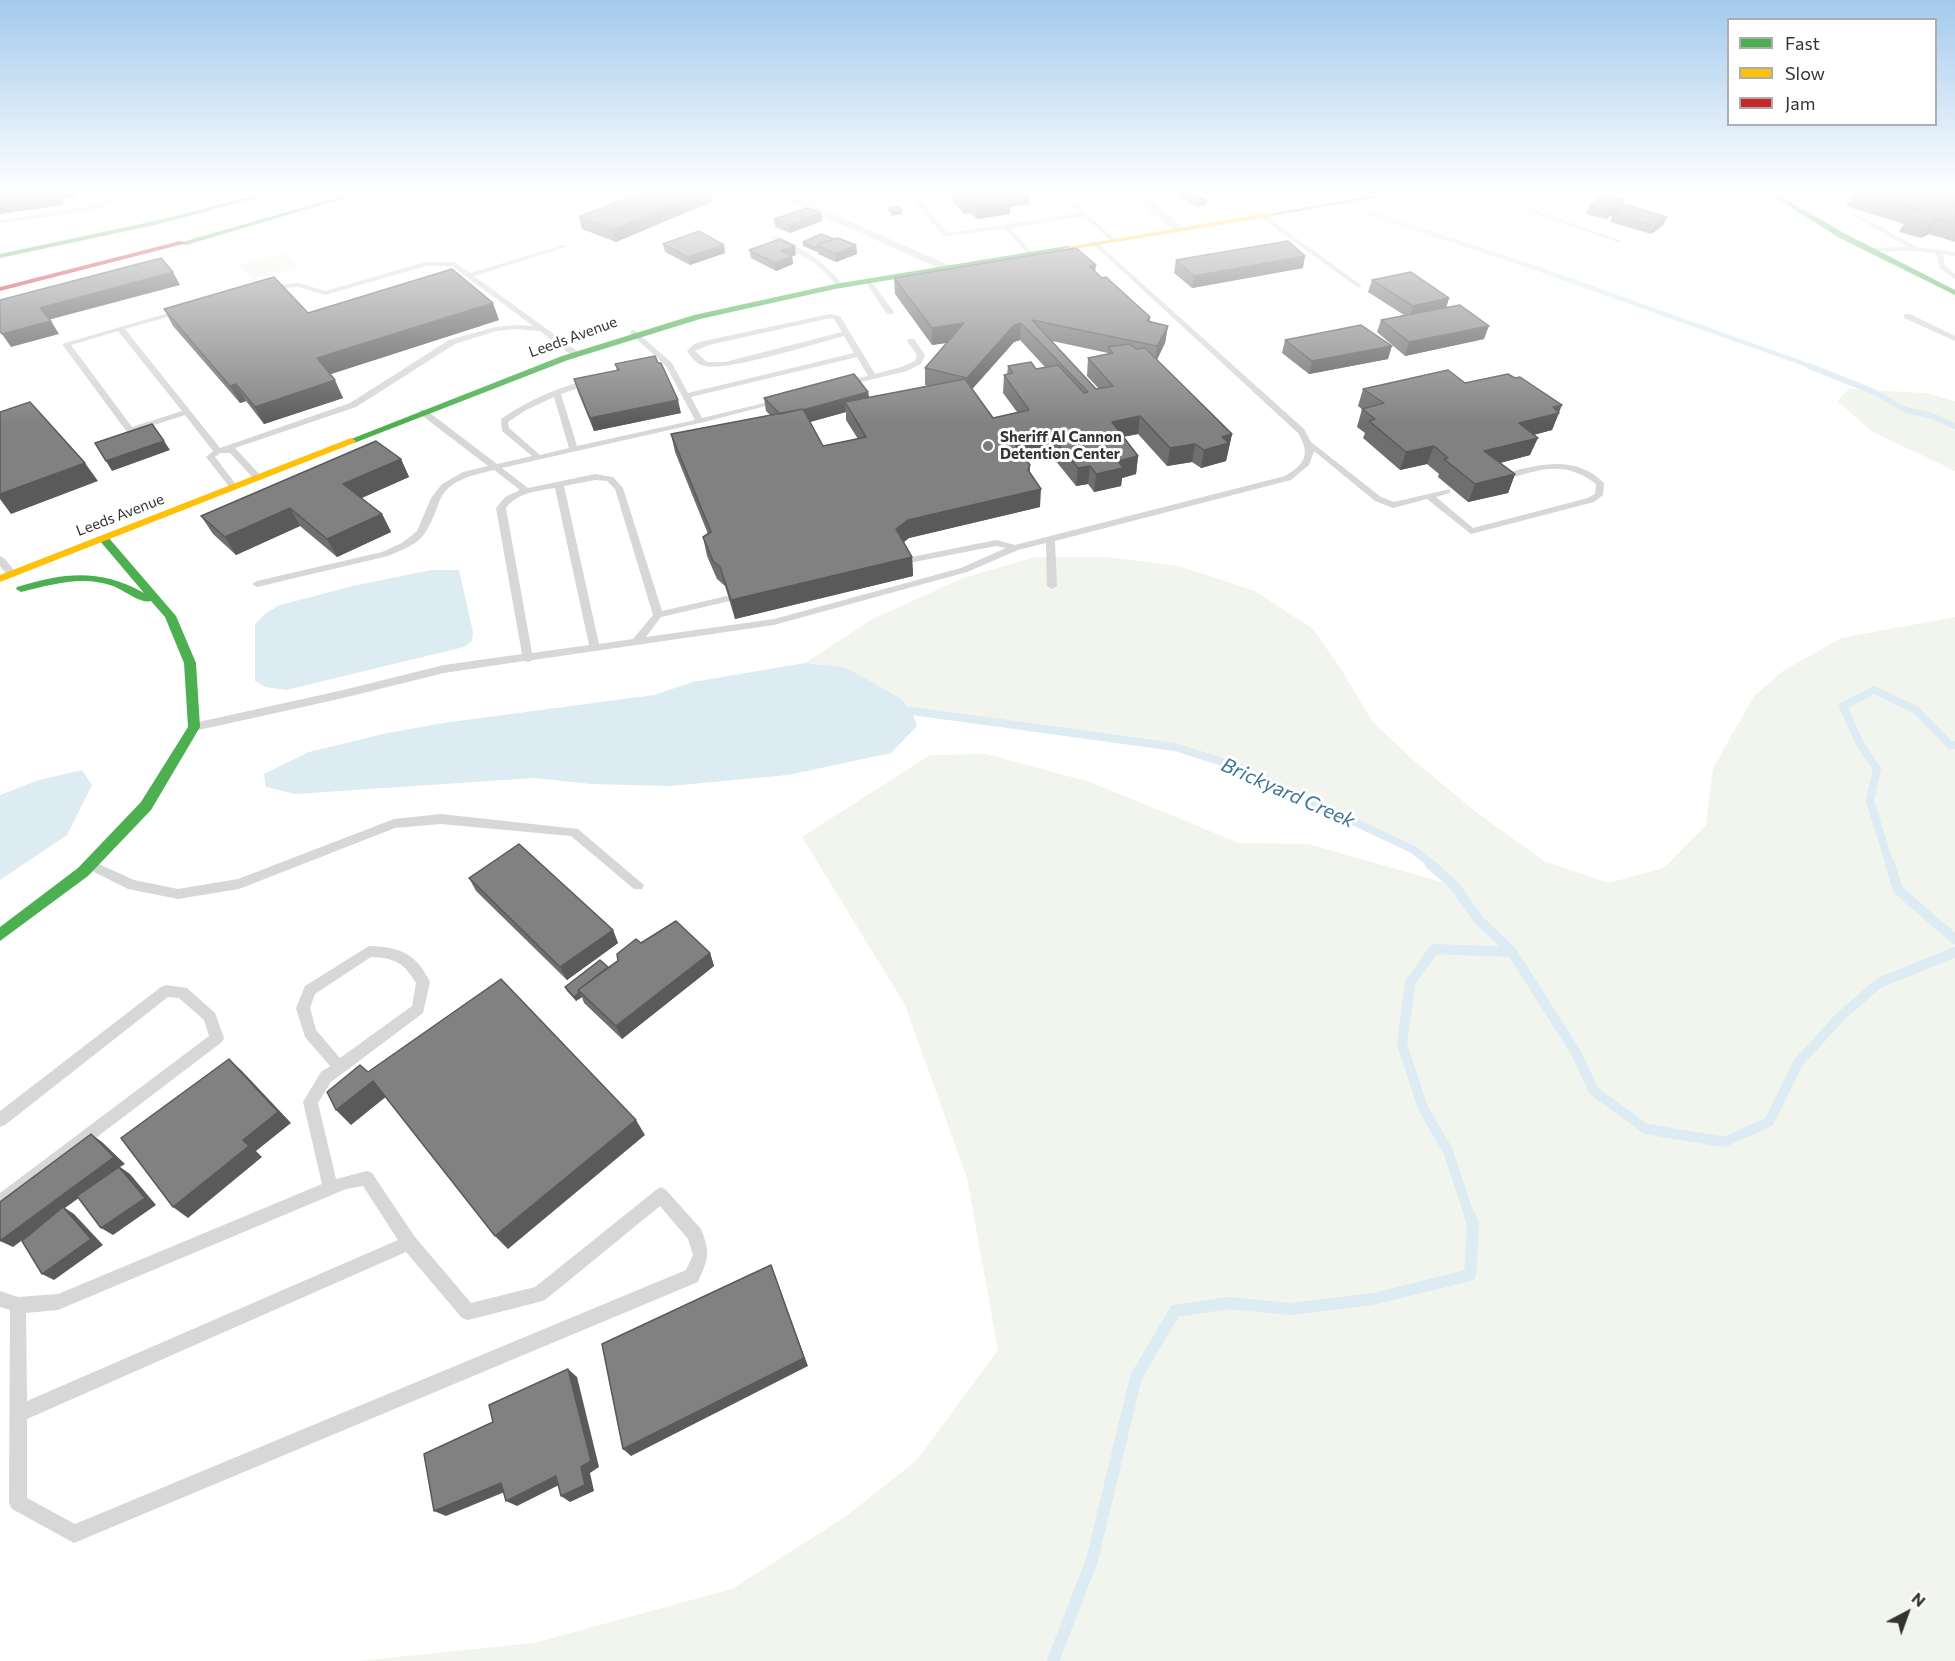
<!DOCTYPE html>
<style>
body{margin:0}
#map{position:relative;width:1955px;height:1661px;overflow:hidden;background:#fff;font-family:Commissioner,sans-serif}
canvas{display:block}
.legend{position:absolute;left:1727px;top:18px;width:210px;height:108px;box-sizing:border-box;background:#fff;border:2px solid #adadad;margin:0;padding:8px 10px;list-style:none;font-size:18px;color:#333}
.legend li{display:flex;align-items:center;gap:12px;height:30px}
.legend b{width:30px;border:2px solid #adadad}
.north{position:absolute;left:1877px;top:1583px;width:60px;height:60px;-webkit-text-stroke:4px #fff;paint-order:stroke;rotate:41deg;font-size:16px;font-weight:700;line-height:24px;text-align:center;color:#333}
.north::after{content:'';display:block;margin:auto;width:21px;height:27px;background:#333;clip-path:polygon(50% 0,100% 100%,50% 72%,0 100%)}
</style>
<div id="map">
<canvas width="1955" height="1661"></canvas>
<ul class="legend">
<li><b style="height:8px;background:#4caf50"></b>Fast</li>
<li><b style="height:8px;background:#ffc107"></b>Slow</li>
<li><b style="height:8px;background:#c62828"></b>Jam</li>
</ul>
<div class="north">N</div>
</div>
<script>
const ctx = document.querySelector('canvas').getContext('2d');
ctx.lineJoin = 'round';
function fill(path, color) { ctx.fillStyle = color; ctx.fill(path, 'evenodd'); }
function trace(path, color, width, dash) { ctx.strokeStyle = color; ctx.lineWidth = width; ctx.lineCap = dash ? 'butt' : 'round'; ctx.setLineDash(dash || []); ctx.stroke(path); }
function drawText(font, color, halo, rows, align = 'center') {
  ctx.font = font + ' Commissioner,sans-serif'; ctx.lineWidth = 6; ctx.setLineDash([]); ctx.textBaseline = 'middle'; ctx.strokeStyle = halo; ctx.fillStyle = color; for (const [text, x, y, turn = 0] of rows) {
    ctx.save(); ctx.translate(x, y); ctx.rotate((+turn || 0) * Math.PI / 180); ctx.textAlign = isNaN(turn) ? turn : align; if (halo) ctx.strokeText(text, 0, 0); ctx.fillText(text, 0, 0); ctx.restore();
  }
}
const green = new Path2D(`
 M283,253L299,267L253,280L239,265Z
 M1849,389L1926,393L1955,401V471L1873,432L1837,401Z
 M1036,557H1105L1179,566L1255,591L1313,629L1343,672L1372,721L1412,759L1476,812L1544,861L1608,883L1664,868L1706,825L1713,768L1754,696L1783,671L1841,638L1955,617V1661H358L534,1643L732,1589L845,1517L917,1460L998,1350L967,1178L905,1005L802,837L930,755L986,754L1090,782L1239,843L1308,844L1452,885L1414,850L1238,767L1175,747L912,711L900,698L844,667L805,663L871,620L963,578Z`);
const water = new Path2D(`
 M431,570H459L473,632L472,641L464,647L286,690L266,687L255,681V624L266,613L280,605L353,586Z
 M805,663L844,667L861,676L900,698L912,711L917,726L891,753L788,775L670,786L591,784L534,778L295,794L266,787L264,774L309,752L383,734L443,723L654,695L693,682Z
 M82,770L92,785L67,835L0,880V795L39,780Z`);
const streamFar4 = new Path2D(`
 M1302,193L1313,197
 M1364,211L1541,270L1813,367`);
const streamFar3 = new Path2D(`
 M1809,366L1872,391L1906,410L1932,416L1955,426`);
const streamFar2 = new Path2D(`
 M912,711L1175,747L1238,767L1414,850L1432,865
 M1890,865L1870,801L1877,769L1860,744L1843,706L1874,690L1916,710L1950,745H1955`);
const streamFar1 = new Path2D(`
 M1430,864L1454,885L1478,919L1512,952
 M1890,864L1898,890L1955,939
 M1470,1217L1448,1151L1423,1108L1402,1044L1410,983L1434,949L1512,952L1575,1051L1594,1091L1646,1129L1724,1142L1769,1122L1798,1063L1841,1016L1879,983L1955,952`);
const stream = new Path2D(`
 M1053,1661L1092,1560L1136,1377L1175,1311L1229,1303L1290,1309L1373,1299L1470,1275L1473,1225L1470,1216`);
const lane = new Path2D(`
 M118,193H125L98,209L0,224V220L96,205Z
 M861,193H875L799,205L796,203Z
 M907,193H913L948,233L1080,213L1058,193H1064L1116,240L1111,241L1084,216L1011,228L1033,254L1030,256L1005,229L944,236Z
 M1477,193H1485L1622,241L1617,242Z
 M1259,214H1263L1361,285V287H1357L1259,216Z
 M1853,214H1857L1917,247L1955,252V256L1943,254L1945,266L1955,274V279L1940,268L1936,254L1915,251H1868L1867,250L1870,248L1908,247L1853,216Z
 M772,236H776C803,249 826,262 844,286L843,287H839L816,264L772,238Z
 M1095,241L1304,429L1311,442L1381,497L1394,502L1450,489V493L1436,497L1473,528L1588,498L1595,494L1596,484C1562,458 1537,471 1500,481L1496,478C1502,474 1510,473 1517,470C1548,462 1580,458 1604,483L1603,495L1594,502L1471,534L1427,499L1393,508L1375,501L1314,451L1309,465L1291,480L1055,541L1057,586L1052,589L1047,586L1046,543L1018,550L967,572L774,625L533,660L528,662L524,661L444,673L339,699L194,731L188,727L194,723L339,691L444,665L522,654L496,508L505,497L520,490L494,470C470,476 446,480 438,505C434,516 429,529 421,538C412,547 399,551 388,556L257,587L252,584L257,581L382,552L402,543L417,531L431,498L442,484L463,472L488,466L420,414V410H426L497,464L532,456L502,431L501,419C528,400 558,388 589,379L593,381L592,383L561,394L577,446L695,420L666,366L631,334V330H634L672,363L688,393L854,353L844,336C817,343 726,372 704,366C696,364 692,358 687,351L694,344L704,341L830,314L840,316L875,374L901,367L915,361L917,355L907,341L908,339H914L925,355L921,364L907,371L844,386H841V382L868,376L857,357L691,397L702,418L781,399L785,401L700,423L502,468L528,488L595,474L613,477L623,488L662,611L727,596L732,599L730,601L661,617L646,637L774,619L961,568L1006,548L996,546L904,564L899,561L901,559L996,540L1015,545L1285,476C1305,464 1311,454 1298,433L1093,244L1092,243ZM830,318L834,319L842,332L725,362H707L695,351L709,345ZM554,397L569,448L540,455L509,428L508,422L526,410ZM595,480L607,481L615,489L653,615L633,639L599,644L564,486ZM555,488L589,645L532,653L506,508C517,493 537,491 555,488Z
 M564,245L569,246L474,276L577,351V355H571L540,331L516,329L496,331L455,344L356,407L235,448L261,476V480H255L230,453H220L215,457L238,487L234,490L231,489L206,457L213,451L185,415L133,432H127L62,344L185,308V312L125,329L220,448L350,403L449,340L495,327L516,325L533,326L452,266H426L325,295L299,287L265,289L262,287L263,286L299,283L325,291L426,262H454L470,273ZM118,331L182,411L132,427L71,345Z
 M866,280H870L894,312L893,314H887L865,281Z
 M1904,314H1910L1955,336V341L1904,318Z
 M0,556C6,558 16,571 15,577H9L0,566Z
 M441,814L578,829L644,885L642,889H634L571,836L441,824L395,828L239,889L178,899L128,889L86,868L84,865L86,862L90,860L134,880L178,889L238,879L394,819Z
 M369,946C400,947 416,953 430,982L423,1013L331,1082L318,1103L336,1179L367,1171L372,1173L415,1237L471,1303L535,1287L656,1190L661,1187L666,1190L701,1229C711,1255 708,1258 698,1282L74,1543L12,1509L9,1503L10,1310L0,1307V1291L18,1297L58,1294L322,1184L303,1102L321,1072L330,1066L305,1037L296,1008L305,986ZM371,957C395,958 403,962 416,983L412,1006L340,1058L316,1030L310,1008L315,994ZM363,1186L398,1240L27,1401L26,1313L58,1310L346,1189ZM660,1206L688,1239L693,1255L686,1270L75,1524L27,1498V1419L406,1252L462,1318L468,1320L539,1302L545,1300Z
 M166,985L187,988L215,1013L224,1038L222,1042L5,1207L0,1210V1193L209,1036L204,1020L179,998L168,997L5,1125L0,1127V1111L161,987Z`);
const street = new Path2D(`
 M771,193H786L953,267L947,271L943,270Z
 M1129,193H1142L1185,229L1179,233L1175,232Z`);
const fast = new Path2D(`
 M265,193H275L159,224L0,258V254L159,220Z
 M353,193H362L186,245L179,243Z
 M1388,193H1402L1272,216L1268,214Z
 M1768,193H1775L1844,233L1955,290V295L1838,237Z
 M1067,246H1070V250L835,289L700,319L568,360L354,443L346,441L562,356L694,315L835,284Z
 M104,536L108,537L176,616L196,663L200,727L151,810L88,876L0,941V927L78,868L141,802L188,727L184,663L165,617L151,601C140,604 124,590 113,586C82,575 51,585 21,592L16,589L17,587C64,573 99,568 144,593L100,541V537Z`);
const slow = new Path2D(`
 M1272,212L1276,214L1275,216L1067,250L1063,248Z
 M351,438L356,441L354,443L0,582V575Z`);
const jam = new Path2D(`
 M180,241L187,243L0,291V287Z`);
const wall = new Path2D(`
 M951,193H1029V204L1010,207V214L977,219L970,213L964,214L952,201Z
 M1174,193H1193L1206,205L1197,207Z
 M1853,193H1955V242L1929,234L1921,238L1899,232L1904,224L1846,206Z
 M713,201L616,242L582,229L579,217Z
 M1589,206L1622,208L1606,219L1586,214Z
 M821,213L822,221L790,233L775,227L774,219Z
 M1613,214L1667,217L1663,225L1651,234L1610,222Z
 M834,239L856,245L857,254L836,262L818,254V251L817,252L803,246V242Z
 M663,244L724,245L725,253L690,265L665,252Z
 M749,250L796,255L792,256L793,264L776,271L751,258Z
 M1176,260L1303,268L1192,288L1174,273Z
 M1095,272L1150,317V321L1168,326L1165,343L1157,360L1232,434L1226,461L1201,468L1192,462L1167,466L1138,434L1123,437L1138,456L1136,474L1122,478L1121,486L1094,492L1088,484L1076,486L1051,455L1027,461L1030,465V473L1040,507L909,538L904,542L912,557L913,576L735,619L725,586L717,579L707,556L703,537L708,534L675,452L671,434L770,415L766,411L764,398L868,392L869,397L928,386L925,385V368L947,343L932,345L895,294L894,278ZM1020,340L1045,367L1036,369L1008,366L1007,375H1004L1003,393L1017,412L993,418L972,389L1014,342ZM1052,341L1108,353V355L1088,358L1087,376L1099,389H1096ZM846,412V420L858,439L823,446L810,422Z
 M1372,280L1449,298L1446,308L1484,339L1405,356L1377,332L1381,320L1404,315L1368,292Z
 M164,309L308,313L499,320L330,374L343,398L264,424L246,401L240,403L173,326Z
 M1285,340L1388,359L1309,374L1282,353Z
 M615,364L681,413L594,431L578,392L574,379L617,371Z
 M1465,383L1559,413L1552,430L1534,435L1530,455L1500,463L1515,474L1508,493L1468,502L1438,477L1439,474L1427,464L1400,470L1363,438L1365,433L1357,427L1362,409L1358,406L1363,389Z
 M401,459L409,477L362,498L382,514L391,532L337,557L300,526L236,555L213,534L201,516Z
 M469,878L613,930L618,943L567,980L476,891Z
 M641,943L710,953L714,966L622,1039L584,1003L582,997L576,1001L567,991L565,987L608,967Z`);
const shadedWall = new Path2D(`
 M31,193H77L76,197L64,198L63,205L0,214V197Z
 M702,193H712L713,201L616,242L613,230Z
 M1029,193V204L1010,207V214L977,219V207L1006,196Z
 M1625,200L1622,208L1606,219L1609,211Z
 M970,201V213L964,214V202Z
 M1207,201L1206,205L1197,207L1198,203Z
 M902,210V214L891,216V212Z
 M821,213L822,221L790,233L789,225Z
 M1667,217L1663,225L1651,234L1655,226Z
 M1939,218L1929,234L1921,238L1931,223Z
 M724,245L725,253L690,265L688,257Z
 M856,245L857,254L836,262V254Z
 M795,246L796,255L792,256L793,264L776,271L775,263L781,251Z
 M1305,256L1303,268L1192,288L1194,276Z
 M1096,265L1094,281L1089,266Z
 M173,272L180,285L48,320L40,308Z
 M1449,298L1445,311L1409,319L1413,306Z
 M493,303L499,320L325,376L317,358Z
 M51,321L59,334L11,347L2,334Z
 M964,323V340L932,345V328Z
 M1021,323L1020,340L1014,342L967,395V378L1014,325Z
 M1168,326L1165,343L1155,363L1157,346Z
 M1489,326L1484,339L1405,356L1409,342Z
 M1392,346L1388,359L1309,374L1312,361Z
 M335,380L343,398L264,424L255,407Z
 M236,384L246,401L240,403L230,386Z
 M868,392L870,406L845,402L846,412L784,429L782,416Z
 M678,400L681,413L594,431L590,418Z
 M1562,405L1552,430L1512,440L1519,423L1553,407Z
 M1140,416L1138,434L1110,439L1112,422Z
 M1232,434L1226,461L1201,468L1204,450L1222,437Z
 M1052,437L1051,455L1015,464L1016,446Z
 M1538,438L1530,455L1477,469L1484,451Z
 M164,441L170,450L112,471L106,461Z
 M1195,444L1192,462L1167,466L1170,448Z
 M1434,446L1427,464L1400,470L1406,452Z
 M1138,456L1136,474L1122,478L1121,486L1094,492L1096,474L1118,461Z
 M401,459L409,477L352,502L343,484Z
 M85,463L98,481L11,514L0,499V494Z
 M1090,466L1088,484L1076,486L1078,468Z
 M1515,474L1508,493L1468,502L1475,484Z
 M1041,489L1040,507L909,538L897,547L896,529L908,520Z
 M290,508L300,526L236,555L225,537Z
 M382,514L391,532L337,557L327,539Z
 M912,557L913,576L735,619L731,600Z
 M613,930L618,943L567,980L560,967Z
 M710,953L714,966L622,1039L616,1026Z
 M579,993L582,997L576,1001L574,997Z
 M229,1059L242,1071L291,1123L256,1151L262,1157L188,1218L173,1207L243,1140Z
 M373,1081L387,1096L351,1125L336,1110Z
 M636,1120L645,1135L508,1249L495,1236Z
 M91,1134L102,1142L125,1164L120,1167L130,1174L156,1205L113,1235L101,1228L120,1168L65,1208L74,1214L103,1245L54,1280L42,1274L64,1209L13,1247L0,1241Z
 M771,1265L808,1366L631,1456L623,1449Z
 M568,1369L577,1377L599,1467L590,1473L594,1491L570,1502L561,1496L581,1467Z
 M556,1476L565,1482L517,1506L506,1501Z
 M501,1483L512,1489L446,1516L434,1511Z`);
const building = new Path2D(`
 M0,193H31L0,197Z
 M639,193H702L613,230L579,217Z
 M955,193H1028L1006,196L1010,202L977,207L970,201L964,202Z
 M1181,193H1193L1207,201L1198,203Z
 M1861,193H1955V223L1939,218L1931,223L1909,216L1919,210Z
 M1605,194L1625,200L1609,211L1589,206Z
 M1627,205L1667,217L1655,226L1613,214Z
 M898,206L902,210L891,212L888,208Z
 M807,208L821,213L789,225L774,219Z
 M699,231L724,245L688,257L663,244Z
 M821,234L834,239L817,245L818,247L816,248L803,242Z
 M838,238L856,245L836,254L817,245Z
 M780,239L795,246L781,251L792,256L775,263L749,250Z
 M1288,241L1305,256L1194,276L1176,260Z
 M1076,248L1096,265L1089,266L1102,278L1106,277L1150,317L1147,321L1168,326L1157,346L1032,320L1096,389L1113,386L1088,358L1113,353L1108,347L1129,344L1136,349L1145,348L1232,434L1222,437L1229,443L1204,450L1195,444L1170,448L1140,416L1112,422L1138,456L1118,461L1123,468L1096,474L1090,466L1078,468L1052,437L1016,446L1030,465L1028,470L1041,489L908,520L896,529L912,557L731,600L720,567L713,561L703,537L711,532L671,434L803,409L823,446L866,437L845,402L965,379L993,418L1029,410L1004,375L1013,373L1008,366L1031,362L1036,369L1058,365L1084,393L1088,392L1021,323L1014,325L967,378L925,368L964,323L932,328L894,278Z
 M161,258L173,272L40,308L51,321L2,334L0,331V300Z
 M452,269L493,303L317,358L335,380L255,407L236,384L230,386L164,309L274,277L308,313Z
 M1411,272L1449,298L1413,306L1372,280Z
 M1460,305L1489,326L1409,342L1381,320Z
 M1361,325L1392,346L1312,361L1285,340Z
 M655,356L658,363H661L678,400L590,418L574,379L619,370L615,364Z
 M1448,370L1465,383L1508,374L1515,378L1520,377L1562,405L1553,407L1559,413L1519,423L1538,438L1484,451L1515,474L1475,484L1444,459L1448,458L1434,446L1406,452L1369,421L1375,419L1362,409L1384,403L1363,389Z
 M854,374L868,392L803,410V409L780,414L764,398Z
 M30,402L85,463L0,494V412Z
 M152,424L164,441L106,461L95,443Z
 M376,441L401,459L343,484L382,514L327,539L290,508L225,537L201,516Z
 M519,844L613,930L560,967L469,878Z
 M676,921L710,953L616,1026L578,990L618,961L617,954L636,939L641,943Z
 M600,960L608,967L578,990L579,993L574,997L565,987Z
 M501,979L636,1120L495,1236L373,1081L336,1110L327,1092L360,1065L368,1072Z
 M229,1059L278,1112L243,1140L249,1146L173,1207L121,1138Z
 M91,1134L114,1157L0,1241V1202Z
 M119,1167L145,1198L101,1228L77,1196Z
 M63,1207L91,1239L42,1274L22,1241Z
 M771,1265L804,1358L623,1449L602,1344Z
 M568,1369L591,1461L581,1467L585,1485L561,1496L556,1476L506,1501L501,1483L434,1511L424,1454L493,1422L489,1405Z`);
const markers = [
 [988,446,6,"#7a7a7a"]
];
const farStreetnames = [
 ["Leeds Avenue",573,337,-20],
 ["Leeds Avenue",120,515,-21]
];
const farPoinames = [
 ["Sheriff Al Cannon",1000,437],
 ["Detention Center",1000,454]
];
const waterNames = [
 ["Brickyard Creek",1288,793,24]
];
fill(green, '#f1f5ed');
fill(water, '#ddebf3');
trace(streamFar4, '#ddebf3', 4.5);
trace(streamFar3, '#ddebf3', 6);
trace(streamFar2, '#ddebf3', 8);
trace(streamFar1, '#ddebf3', 10);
trace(stream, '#ddebf3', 12);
fill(lane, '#d7d7d7');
fill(street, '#d7d7d7');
fill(fast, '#4caf50');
fill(slow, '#ffc107');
fill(jam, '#c62828');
fill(wall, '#6f6f6f');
fill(shadedWall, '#5a5a5a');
fill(building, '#818181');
trace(building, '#5a5a5a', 1.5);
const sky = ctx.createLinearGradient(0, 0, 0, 425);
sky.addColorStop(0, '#a3caec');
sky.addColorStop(0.45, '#fff');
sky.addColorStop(1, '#ffffff00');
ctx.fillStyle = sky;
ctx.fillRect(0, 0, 1955, 425);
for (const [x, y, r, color] of markers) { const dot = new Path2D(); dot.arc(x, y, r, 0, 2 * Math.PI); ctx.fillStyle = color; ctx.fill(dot); trace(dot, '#fff', 2); }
drawText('15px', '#333', '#fff', farStreetnames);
drawText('bold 15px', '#333', '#fff', farPoinames, 'left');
drawText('italic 20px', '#3f7597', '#fff', waterNames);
</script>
